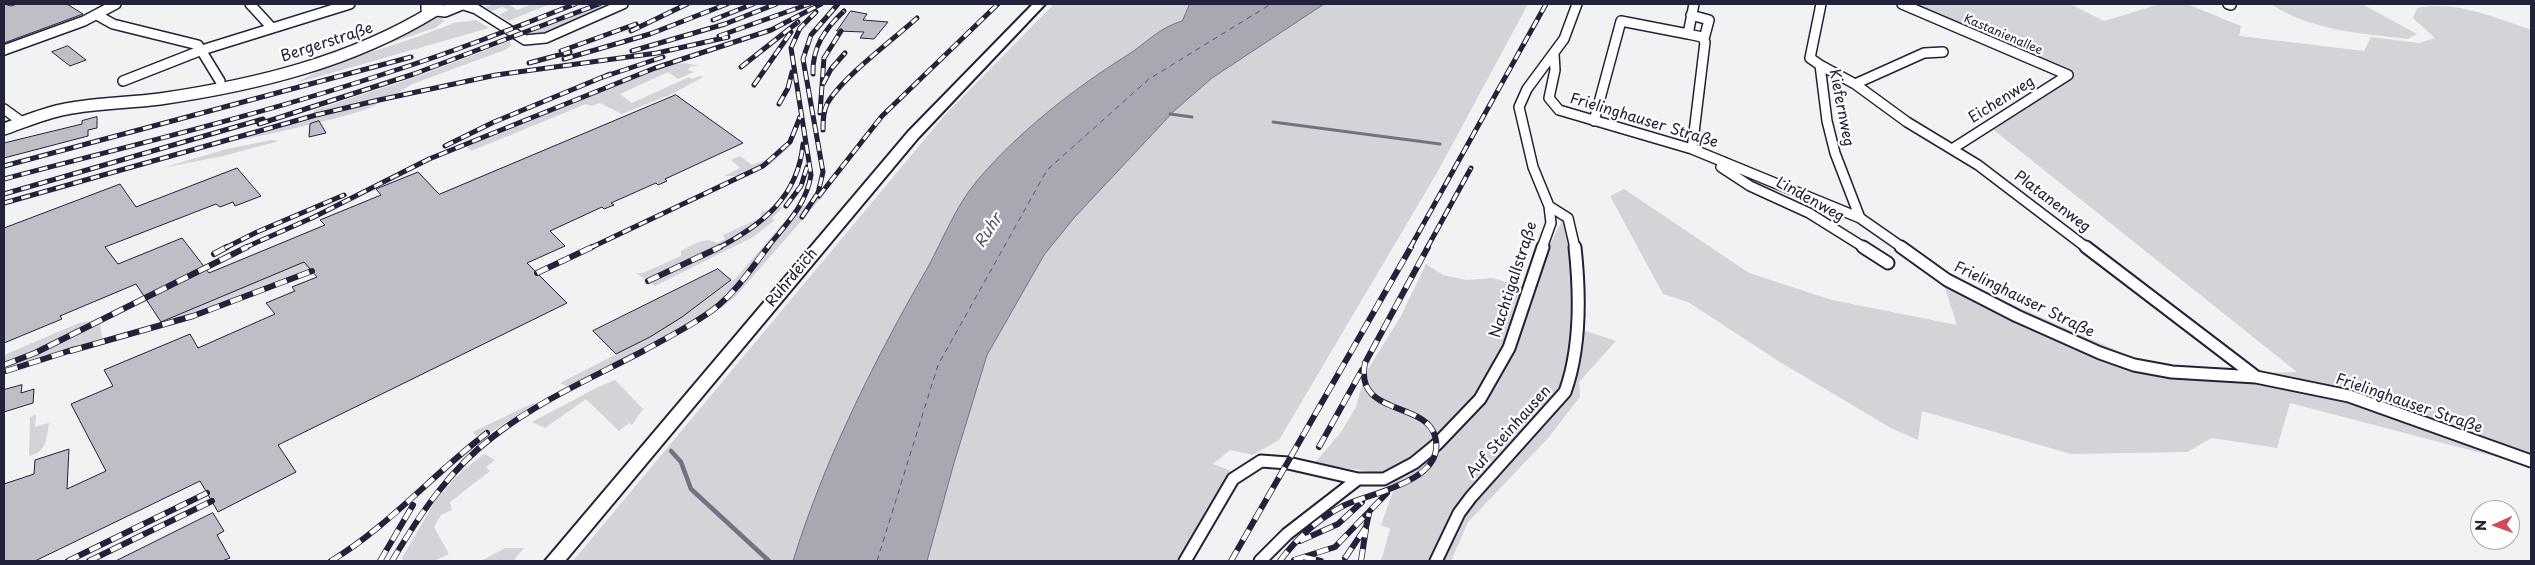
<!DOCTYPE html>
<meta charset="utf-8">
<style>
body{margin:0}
#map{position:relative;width:2535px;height:565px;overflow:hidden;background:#f2f2f3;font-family:"Playpen Sans",sans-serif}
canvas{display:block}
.frame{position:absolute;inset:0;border:5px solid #22223b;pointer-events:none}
.north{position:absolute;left:2470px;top:500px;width:50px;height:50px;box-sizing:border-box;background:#fff;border:1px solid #a7a7b1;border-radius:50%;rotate:268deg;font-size:14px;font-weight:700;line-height:20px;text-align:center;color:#22223b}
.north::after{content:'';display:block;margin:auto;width:18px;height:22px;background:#d1495b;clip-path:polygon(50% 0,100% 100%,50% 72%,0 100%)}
</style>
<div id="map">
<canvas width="2535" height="565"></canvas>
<div class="frame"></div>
<div class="north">N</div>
</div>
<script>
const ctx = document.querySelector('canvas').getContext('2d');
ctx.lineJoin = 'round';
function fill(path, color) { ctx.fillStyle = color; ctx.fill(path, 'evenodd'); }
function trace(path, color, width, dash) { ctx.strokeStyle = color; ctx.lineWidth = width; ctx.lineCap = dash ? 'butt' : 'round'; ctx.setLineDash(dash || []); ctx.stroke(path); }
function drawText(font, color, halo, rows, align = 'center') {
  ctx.font = font + ' "Playpen Sans",sans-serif'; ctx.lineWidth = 4.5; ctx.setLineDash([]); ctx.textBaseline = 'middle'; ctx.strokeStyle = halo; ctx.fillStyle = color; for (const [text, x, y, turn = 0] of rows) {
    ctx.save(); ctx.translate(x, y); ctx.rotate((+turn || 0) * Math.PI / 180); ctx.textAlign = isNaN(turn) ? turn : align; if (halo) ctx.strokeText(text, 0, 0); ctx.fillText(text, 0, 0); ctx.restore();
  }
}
const green = new Path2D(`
 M494,4H509L517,10L532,4H550L508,21L499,15L509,10L502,7L492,11L485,7Z
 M600,4H615L546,33L528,34Z
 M1054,4H1190L1182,21C1159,27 1144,45 1123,58C1070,91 1016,134 976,182C956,206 943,239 928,267C874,360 825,458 793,561H573L944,116Z
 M1324,4H1528L1438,171L1279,440L1253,455L1230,450L1213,464L1231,471L1178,561H927L954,463L987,355L1044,255L1074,218L1174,111L1212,78Z
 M1906,4H2070L2104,21L2160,4H2187L2241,26L2239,36L2364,51L2371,37L2419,43L2435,38L2413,18L2417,8C2455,0 2496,18 2531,30V466L2290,403L2277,448L2212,438L2187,452L2071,454L1922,411L1918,440L1891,428L1780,362L1688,302L1663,294L1610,196L1624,189L1749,273L1832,300L1957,325L1940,273L2173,375L2297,372L1990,127L2074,75Z
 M2271,4H2362L2417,34L2408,39C2361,33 2311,31 2271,4Z
 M432,17L442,18L444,21L435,28L387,44Z
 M476,20L489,28L296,83L323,68L420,36L454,23Z
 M510,41L511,46L505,50L412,84L393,96L312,115L315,110L416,77Z
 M685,63L700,66H691L688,70L694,72L678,79L668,72L620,94L632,103L689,77L692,79L700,76L703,77L674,93L622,114L600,103L592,106L586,104L471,151L466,146L540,114L583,99L665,65Z
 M378,103C372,113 251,138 230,142L299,121Z
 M272,140L279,141L223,156L162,168L227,149Z
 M784,143L787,149L770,165L742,178V176H724L740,168L731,160L740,156L752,165L770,158Z
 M814,197H822L736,296C700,326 657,346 616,368L613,365L571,388L560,383L650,337L735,279L798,206H805Z
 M780,207H784L772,218L775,220L753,237L655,286L636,273H643L681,256V251C691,246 706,235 717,243L725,239L723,235L760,218L761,212Z
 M1563,219L1573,264L1570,326L1616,341L1579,382L1580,397L1572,407L1549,437L1468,522L1451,561H1381L1390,529L1381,525L1395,486C1377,466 1340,470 1314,464L1341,432L1356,407L1365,374L1401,316L1426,264L1443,275L1466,280L1492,278L1527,288Z
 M304,262L313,272L168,324L169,318Z
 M94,321L100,323L102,338L4,370V355L79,323Z
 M615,380L643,409L632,425L629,423L619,431L586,399L545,428L532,422L598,387Z
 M533,403L535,404L491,432L487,431L476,436L473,432Z
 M36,415L35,427L49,423C46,439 47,452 29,456L30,417Z
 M484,454L495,460L486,467L490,471L450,502L452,510L441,515L434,527L449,554L434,561H404L402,558L437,498L460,473Z
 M505,548H524L513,561H481Z`);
const water = new Path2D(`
 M1190,4H1324L1212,78L1174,111L1074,218L1044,255L987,355L954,463L927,561H793C825,458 874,361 928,267C943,239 956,206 976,182C1017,133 1072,90 1126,56C1147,43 1158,28 1182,21Z`);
const streamFar1 = new Path2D(`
 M1170,114L1192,117
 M1273,122L1440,144`);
const stream = new Path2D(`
 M671,451L681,462L691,489L769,561`);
const ferry = new Path2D(`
 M877,561L938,365L1047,170L1149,79L1271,4`);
const building = new Path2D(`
 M4,4L11,6L17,4H67L83,14L4,43Z
 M851,11L867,14L863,20L888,22L874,39L860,38L864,32L837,31Z
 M68,46L86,60L70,66L52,52Z
 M676,95L743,143L665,179L667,181L658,185L656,183L611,203L614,205L604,209L602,207L550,231L565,246L527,263L567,303L278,445L296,472L218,512L200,481L35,561H4V484L34,474L35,460L69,449L67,489L106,471L71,404L113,386L104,370L190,334L198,348L275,314L266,303L295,291L292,287L317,277L304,262L161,322L136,284L60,316L62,319L4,343V228L120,184L136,207L237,168L261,196L235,206L233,202L220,207L216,204L105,247L118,264L182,238L209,273L325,225L320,220L381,195L376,189L418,172L439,194Z
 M97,117V128L88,130V136L4,158V143L82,124V121Z
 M319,121L326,133L309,137L310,124Z
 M718,269L731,280L682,317L650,337L616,354L593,331Z
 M22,385L21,393L34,389L33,403L4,412V390Z
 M213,513L224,531L217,535L230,558L222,561H116Z`);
const minorFar1 = new Path2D(`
 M250,4L272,28
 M461,4L476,9L525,40L546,38L623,4
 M1821,4L1810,58L1820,65L1827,121L1835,153L1860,218
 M1902,4L2068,75
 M2228,4L2231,5
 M97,15L113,24L198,45L220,81
 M1691,15L1709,20L1704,39
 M4,50L84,21L116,4
 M1554,54L1555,70L1549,98L1559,110L1692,149L1860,218L1903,248
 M1820,65L1855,84L1907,122L1978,165L2087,248
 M123,81L202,50L350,4
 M1855,84L1924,53L1943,52
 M4,109L22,122
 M1594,121L1621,21L1688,34
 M1692,149L1705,42L1702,37L1688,34L1694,4
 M1952,149L2068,75
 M1724,162L1721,167L1750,186L1809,213L1865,248
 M1549,206L1568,218L1575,248
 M1542,248L1551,223L1549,206L1533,167L1519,107L1527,89L1564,39L1577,4`);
const minor = new Path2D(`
 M1863,247L1888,263
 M1901,247L1947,280L2017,316L2100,353L2134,365L2172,372L2256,377L2349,396L2531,461
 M2086,247L2255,376
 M1185,561L1233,479L1261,461L1288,463L1358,479H1384L1414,463L1436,445L1480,399L1509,348L1543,247
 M1260,561L1287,534L1358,479
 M1436,561L1459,513L1471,497L1565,392C1581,348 1580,293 1575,247`);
const tertiary = new Path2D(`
 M427,4V9L445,11L462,4
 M4,129C24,122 44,113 66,109C97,103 129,103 160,99C256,85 351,62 434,11`);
const primary = new Path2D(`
 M1033,4H1045L918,138L565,561H545L908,132Z`);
const railFar1 = new Path2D(`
 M713,20L753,4
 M631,31L687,4
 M719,36L809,4
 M561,51L636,24
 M632,51L725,24L776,4
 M564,59L650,34L727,4
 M529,63L570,52
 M741,67L798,22
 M813,74C812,47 825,29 844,11
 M603,77L663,57
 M823,84L831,69L845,53
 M754,85L791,32
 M779,104L788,88L792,72
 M820,113L824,58L841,31
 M259,124L414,74L599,4
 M823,130C823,121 823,112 827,104C841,78 894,39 917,18
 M445,146L494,122L610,74
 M4,166L411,57
 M4,179C133,145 263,114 390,72C453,52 514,28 575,4
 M4,194L263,119
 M819,196L882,116L998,4
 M4,203L316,115L379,100L496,75L657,53L728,37
 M786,206L801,186L807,167
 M802,217L818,193L823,172L803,59L811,35L838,4
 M225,248L257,232L344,195
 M244,248L314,217L429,159L655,68L771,30L821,4
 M590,248L763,166L790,142L800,117
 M718,248C762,225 798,197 803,144
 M767,248C785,225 806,206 811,175L791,48L800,28L816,12
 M1410,248L1546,4
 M1427,248L1471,168`);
const rail = new Path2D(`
 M214,254L227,247
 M537,273L592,247
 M648,281L720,247
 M70,351L193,316L312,271
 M4,365L35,353L247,247
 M6,371L75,349
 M1319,447L1362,370
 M1300,541L1338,524L1362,502
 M1304,557L1321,561
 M1345,558L1366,527L1369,513
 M1294,560L1335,547L1387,493
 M68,561L207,493
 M89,561L212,501
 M331,561C389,526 433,474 487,433
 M380,561L413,505
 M392,561C420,514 450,469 494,436C540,400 594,377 645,350C670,336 697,323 719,305C739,288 752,267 768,247
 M1231,561L1411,247
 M1280,561C1297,538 1318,519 1343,506C1368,493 1448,482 1435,436C1425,401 1354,416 1365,363L1428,247
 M1361,561L1366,529`);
const farStreetnames = [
 ["Kastanienallee",2003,35,23]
];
const streetNames = [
 ["Bergerstraße",327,43,-18],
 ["Eichenweg",2002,100,-32],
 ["Kiefernweg",1841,108,79],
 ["Frielinghauser Straße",1644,121,17],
 ["Lindenweg",1810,200,29],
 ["Platanenweg",2052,202,37],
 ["Ruhrdeich",792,278,-50],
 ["Nachtigallstraße",1514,280,-72],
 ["Frielinghauser Straße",2024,300,26],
 ["Frielinghauser Straße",2409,404,19],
 ["Auf Steinhausen",1509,432,-48]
];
const waterNames = [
 ["Ruhr",989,231,-57]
];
fill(green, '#d3d3d8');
fill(water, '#a8a8b2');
trace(water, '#727282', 1);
trace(streamFar1, '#727282', 3);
trace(stream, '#727282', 4.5);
trace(ferry, '#58586b', 1, [5.5, 4.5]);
fill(building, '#bebec6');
trace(building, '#22223b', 1);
trace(minorFar1, '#22223b', 12);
trace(minor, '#22223b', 15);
trace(tertiary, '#22223b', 14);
trace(primary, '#22223b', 4);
trace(minorFar1, '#fff', 9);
trace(minor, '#fff', 11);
trace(tertiary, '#fff', 11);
fill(primary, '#fff');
trace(railFar1, '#22223b', 5);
trace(rail, '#22223b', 6);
trace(railFar1, '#fff', 3, [9]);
trace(rail, '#fff', 4.5, [12]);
drawText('12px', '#22223b', '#fff', farStreetnames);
drawText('15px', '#22223b', '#fff', streetNames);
drawText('italic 16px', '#58586b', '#fff', waterNames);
</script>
